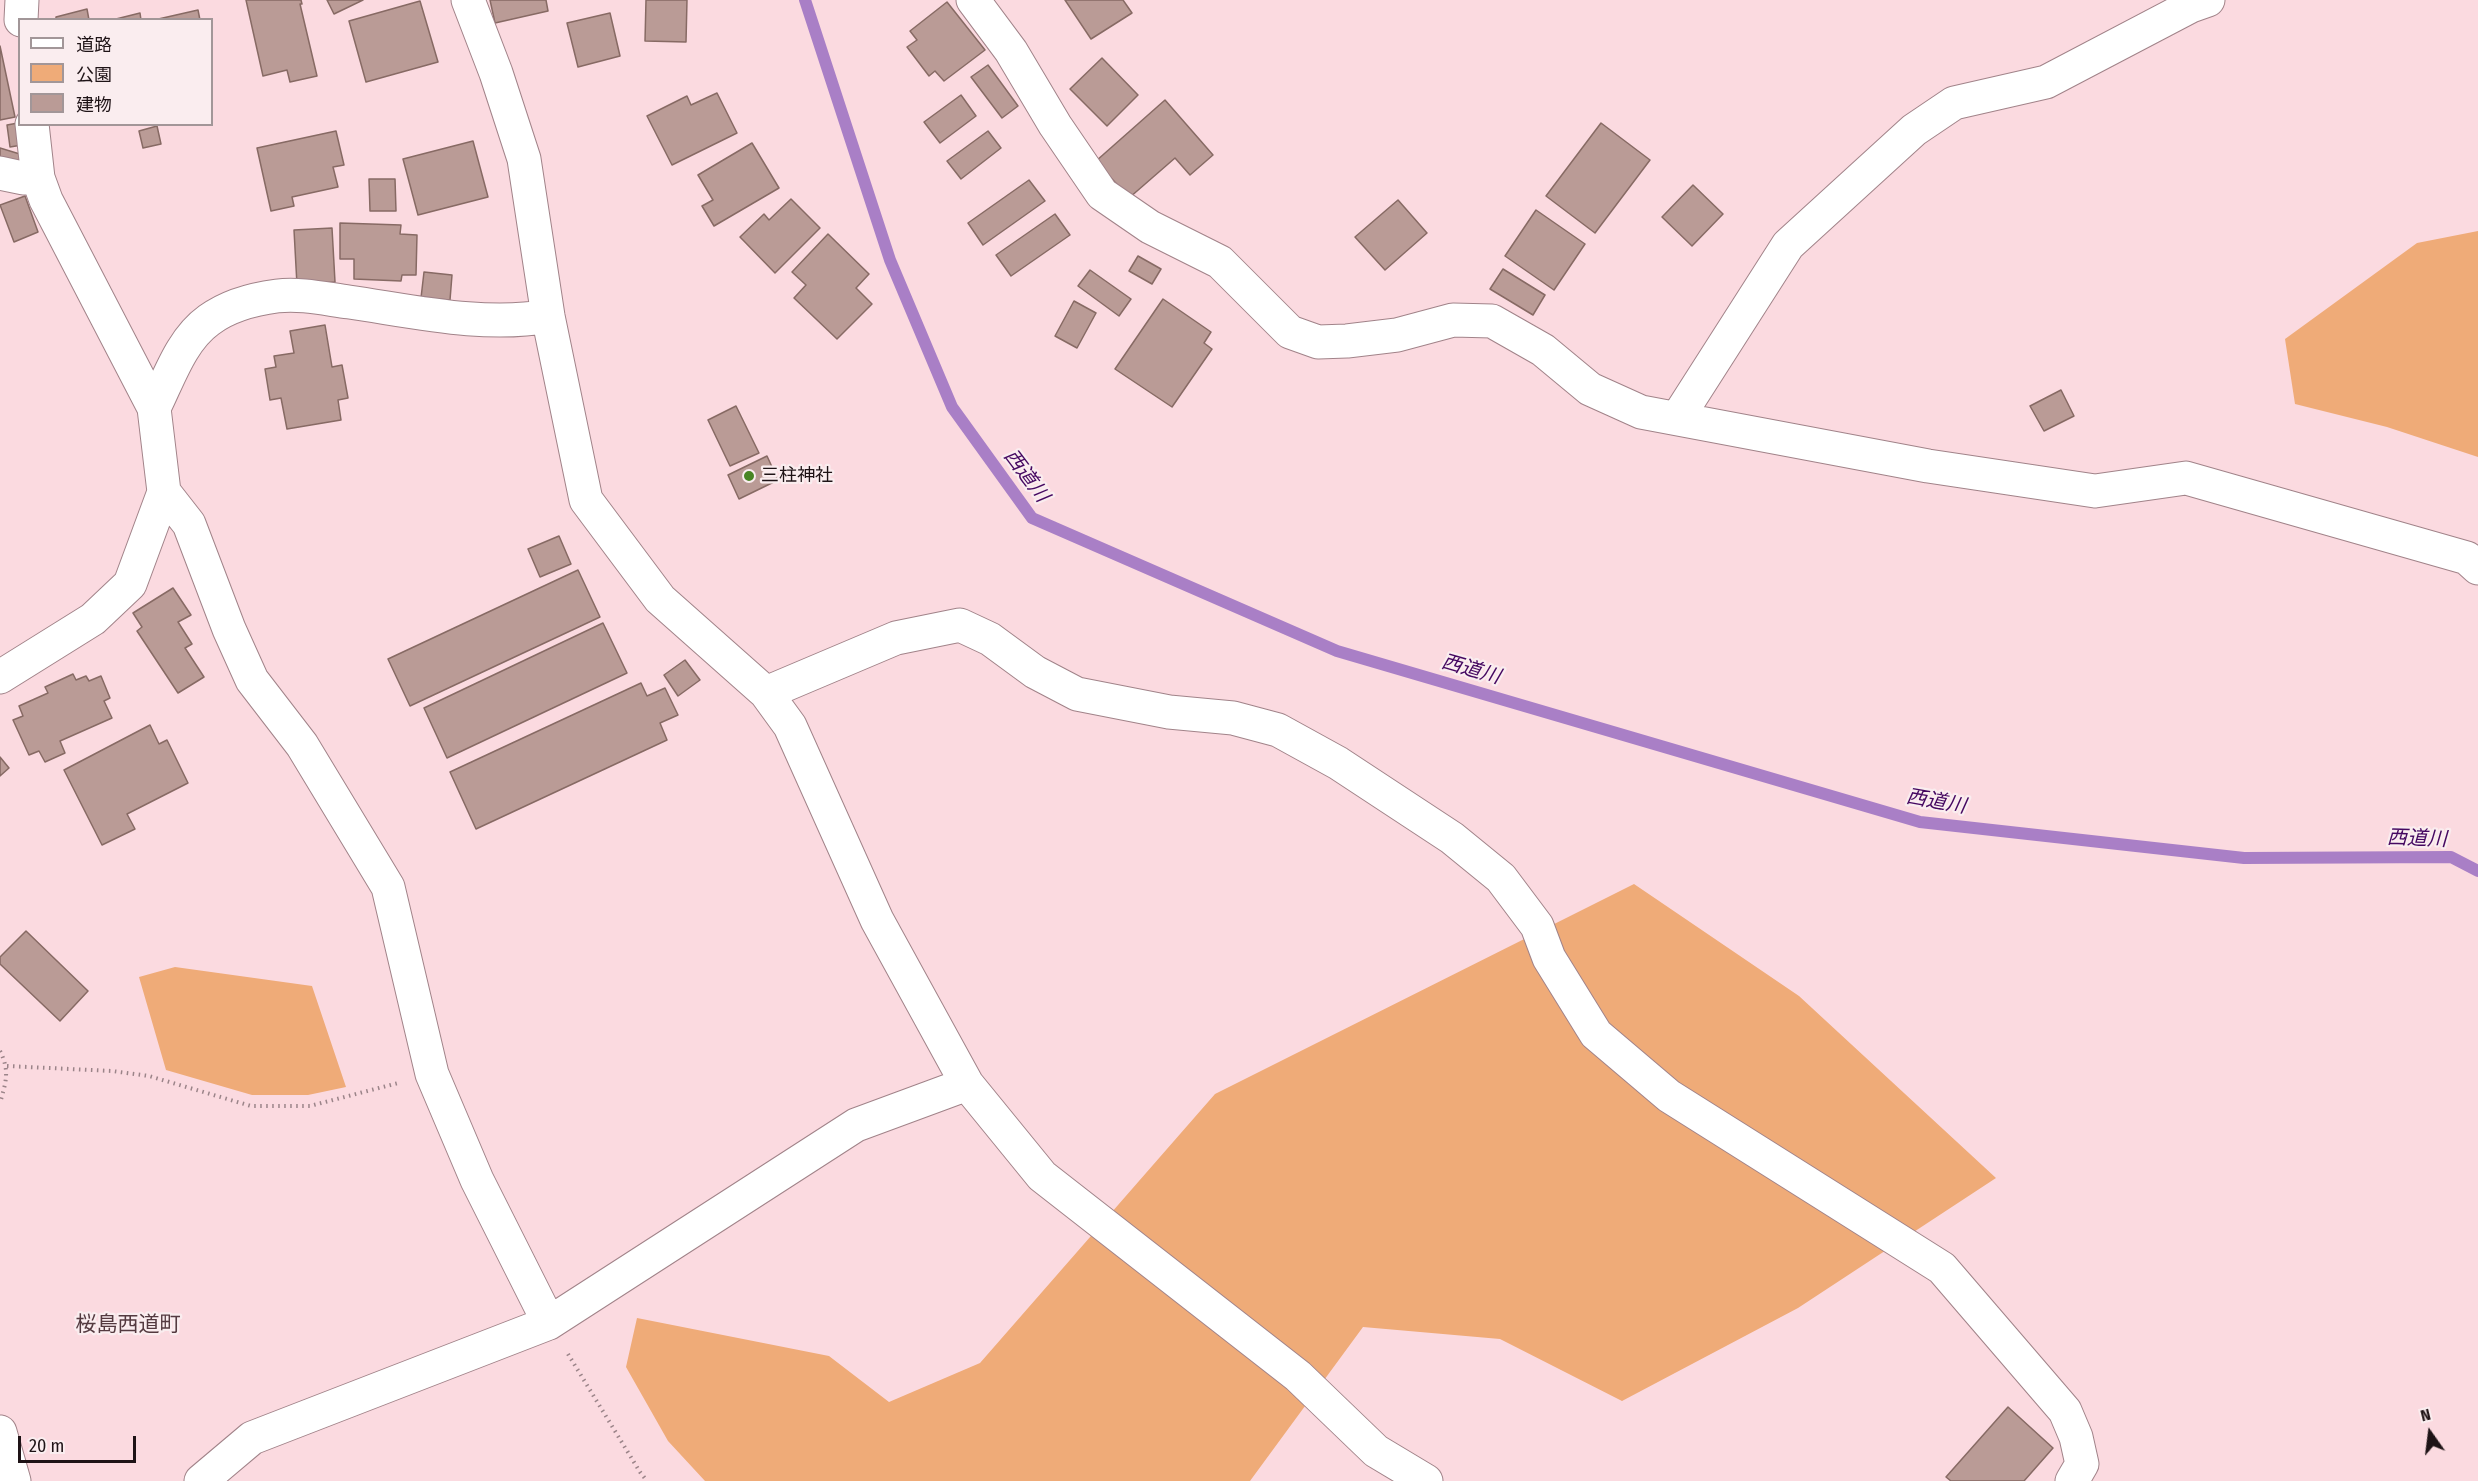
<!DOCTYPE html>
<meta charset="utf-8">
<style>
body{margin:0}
#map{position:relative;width:2478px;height:1481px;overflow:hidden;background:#fbdae0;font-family:"Fira Sans Condensed","Noto Sans JP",sans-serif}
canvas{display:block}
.legend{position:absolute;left:18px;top:18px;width:195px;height:108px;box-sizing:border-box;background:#faedef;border:2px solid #a29698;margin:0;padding:8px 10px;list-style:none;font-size:18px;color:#1e1316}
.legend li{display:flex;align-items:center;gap:12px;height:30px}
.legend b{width:30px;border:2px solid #a29698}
.north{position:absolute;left:2400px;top:1403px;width:60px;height:60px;-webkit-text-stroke:4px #faedef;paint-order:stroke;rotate:346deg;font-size:16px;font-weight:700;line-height:24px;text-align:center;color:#1e1316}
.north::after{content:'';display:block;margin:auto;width:21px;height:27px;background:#1e1316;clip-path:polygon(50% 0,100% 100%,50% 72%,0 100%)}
.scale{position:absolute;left:18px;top:1436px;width:118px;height:27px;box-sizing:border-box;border:3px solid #1e1316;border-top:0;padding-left:8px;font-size:18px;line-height:21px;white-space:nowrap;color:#1e1316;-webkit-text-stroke:4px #faedef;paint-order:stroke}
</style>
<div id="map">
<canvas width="2478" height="1481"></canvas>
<ul class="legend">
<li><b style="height:8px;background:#fff"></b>道路</li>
<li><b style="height:16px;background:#efab78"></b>公園</li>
<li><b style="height:16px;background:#ba9b96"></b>建物</li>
</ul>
<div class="north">N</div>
<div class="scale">20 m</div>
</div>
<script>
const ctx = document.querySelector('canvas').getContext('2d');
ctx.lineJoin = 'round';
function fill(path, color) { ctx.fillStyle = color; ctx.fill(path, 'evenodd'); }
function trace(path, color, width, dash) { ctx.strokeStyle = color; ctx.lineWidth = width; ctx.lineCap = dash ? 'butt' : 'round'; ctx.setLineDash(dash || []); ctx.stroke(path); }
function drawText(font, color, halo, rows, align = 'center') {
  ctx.font = font + ' "Fira Sans Condensed","Noto Sans JP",sans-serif'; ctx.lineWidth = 4.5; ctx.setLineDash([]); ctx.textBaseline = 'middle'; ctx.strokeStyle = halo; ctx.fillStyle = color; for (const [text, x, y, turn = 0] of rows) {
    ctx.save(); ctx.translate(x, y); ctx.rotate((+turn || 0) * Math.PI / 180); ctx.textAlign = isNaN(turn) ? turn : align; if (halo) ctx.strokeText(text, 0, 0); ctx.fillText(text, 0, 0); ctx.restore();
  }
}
const green = new Path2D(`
 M2478,231V457L2387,427L2295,404L2285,339L2417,243Z
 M1634,884L1799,996L1996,1178L1798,1308L1622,1401L1500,1339L1363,1327L1250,1481H705L668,1441L626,1367L637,1318L829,1356L889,1402L980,1363L1215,1094Z
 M175,967L312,986L346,1087L308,1095H252L166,1070L139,977Z`);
const stream = new Path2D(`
 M805,0L890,260L952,407L1032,518L1337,651L1920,822L2244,858L2451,857L2478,871`);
const building = new Path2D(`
 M246,0H301L302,4H300L317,76L290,82L287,70L263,76Z
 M327,0H363L334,14Z
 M490,0H546L548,11L495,23Z
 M646,0H687L686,42L645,41Z
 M1065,0H1123L1132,13L1091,39Z
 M420,1L438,62L366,82L349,21Z
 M947,2L985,50L944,81L935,71L929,76L907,47L917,40L910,31Z
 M87,9L89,20H56V17Z
 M198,10L200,20H154Z
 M140,13L141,20H112Z
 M610,13L620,56L578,67L567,23Z
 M0,46L15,117L0,120Z
 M1102,58L1138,95L1107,126L1070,89Z
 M988,65L1018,106L1002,118L971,77Z
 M717,93L737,133L672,165L647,116L687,96L691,105Z
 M961,95L976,116L940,143L924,122Z
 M1165,100L1213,155L1190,175L1175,158L1129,198L1096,161Z
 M18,123L22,145L10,147L7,125Z
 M1601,123L1650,160L1595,233L1546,196Z
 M157,126L161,144L143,148L139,131Z
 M336,131L344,165L333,167L338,187L292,197L294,206L271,211L257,148Z
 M988,131L1001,148L961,179L947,161Z
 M473,141L488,197L418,215L403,159Z
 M752,143L779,188L714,226L702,206L713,200L698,175Z
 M0,148L23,155L19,172L0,166Z
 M369,179H395L396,211H370Z
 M1029,180L1045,201L983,245L968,223Z
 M1693,185L1723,214L1692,246L1662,217Z
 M25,196L38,232L14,242L0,205Z
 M791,199L820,228L775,273L740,237L764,214L769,220Z
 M1398,200L1427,233L1385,270L1355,237Z
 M1536,210L1585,244L1554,290L1505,256Z
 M1055,214L1070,235L1011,276L996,255Z
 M340,223L401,225L400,234L417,235L416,275H402L401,281L354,279V259H340Z
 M332,228L335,282L297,285L294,230Z
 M828,234L869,274L856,288L872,304L837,339L794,298L806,285L792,272Z
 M1138,256L1161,269L1152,284L1129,271Z
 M1503,269L1545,295L1533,315L1490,289Z
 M1090,270L1131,299L1119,316L1078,286Z
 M424,272L452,275L450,300L421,298Z
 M1163,299L1211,332L1204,343L1212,349L1172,407L1115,369Z
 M1074,301L1096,313L1077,348L1055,336Z
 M325,325L332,367L342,365L348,398L338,400L341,420L287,429L281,398L270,400L265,369L276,367L274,356L294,353L290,331Z
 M2061,390L2074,416L2044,431L2030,406Z
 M736,406L759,453L730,466L708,420Z
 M767,456L778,480L739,499L728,475Z
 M559,536L571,564L540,577L528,549Z
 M578,570L600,617L410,706L388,659Z
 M173,588L191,615L178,622L192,644L185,648L204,677L178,693L137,631L142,627L133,613Z
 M603,623L627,673L447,758L424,708Z
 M685,660L700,680L678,696L664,675Z
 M73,674L76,680L86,676L89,681L101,676L110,698L104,701L112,718L60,741L65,753L45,762L39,751L29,755L13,720L23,716L19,706L48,693L45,687Z
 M641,683L647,696L665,688L678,715L660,723L667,740L476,829L450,772Z
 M150,725L159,744L167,740L188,783L127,814L135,829L102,845L64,770Z
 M0,757L9,768L0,776Z
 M26,931L88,991L60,1021L0,964V957Z
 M2008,1407L2053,1448L2024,1481H1951L1946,1477Z`);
const path = new Path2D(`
 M0,1051C10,1071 6,1082 0,1103
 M7,1066L112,1071L149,1076L251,1106H310L398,1083
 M568,1354L640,1472L647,1481`);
const minor = new Path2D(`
 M468,0L496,73L524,159L548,316L586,500L660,599L766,693L790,726L877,920L967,1084L1042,1176L1298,1376L1376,1451L1426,1481
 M973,0L1011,51L1055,125L1102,194L1150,227L1220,262L1290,332L1318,342L1347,341L1397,335L1453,320L1492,321L1543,350L1590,389L1641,412L1928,466L2095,491L2186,478L2467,558L2478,568
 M21,20L22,0
 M0,173L23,178H38
 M154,408C169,378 181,340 209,320C228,306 254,299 277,296C300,293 326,299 349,302C412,311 485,328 548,316
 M1678,417L1788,245L1914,130L1954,103L2046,82L2191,6L2208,0
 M164,492L189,524L229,629L252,680L302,745L388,887L432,1074L477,1180L549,1323
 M0,677L93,619L130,584L164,492L154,408L46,200L38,178L32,124
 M766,693L896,638L960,625L990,639L1035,672L1077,694L1169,712L1233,718L1278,730L1338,763L1452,838L1501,878L1537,926L1549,958L1596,1034L1669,1096L1942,1268L2065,1411L2076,1437L2082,1464L2072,1481
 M0,1432L14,1481
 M201,1481L252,1438L549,1323L856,1125L967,1084`);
const markers = [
 [749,476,6,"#488524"]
];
const poiNames = [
 ["三柱神社",761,476]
];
const waterNames = [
 ["西道川",1026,476,53],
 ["西道川",1471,670,16],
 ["西道川",1936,802,10],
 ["西道川",2417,839,2]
];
const quarterNames = [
 ["桜島西道町",128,1325]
];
fill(green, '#efab78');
trace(stream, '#a97fc6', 12);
fill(building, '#ba9b96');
trace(building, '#876a64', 1.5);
trace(minor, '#a18389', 35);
trace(path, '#9b8489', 4, [1.5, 4.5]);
trace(minor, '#fff', 33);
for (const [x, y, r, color] of markers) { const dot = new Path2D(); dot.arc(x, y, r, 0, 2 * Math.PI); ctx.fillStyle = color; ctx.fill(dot); trace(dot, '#faedef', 2); }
drawText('18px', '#1e1316', '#faedef', poiNames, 'left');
drawText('italic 20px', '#450861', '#faedef', waterNames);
drawText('21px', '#543a40', '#faedef', quarterNames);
</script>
